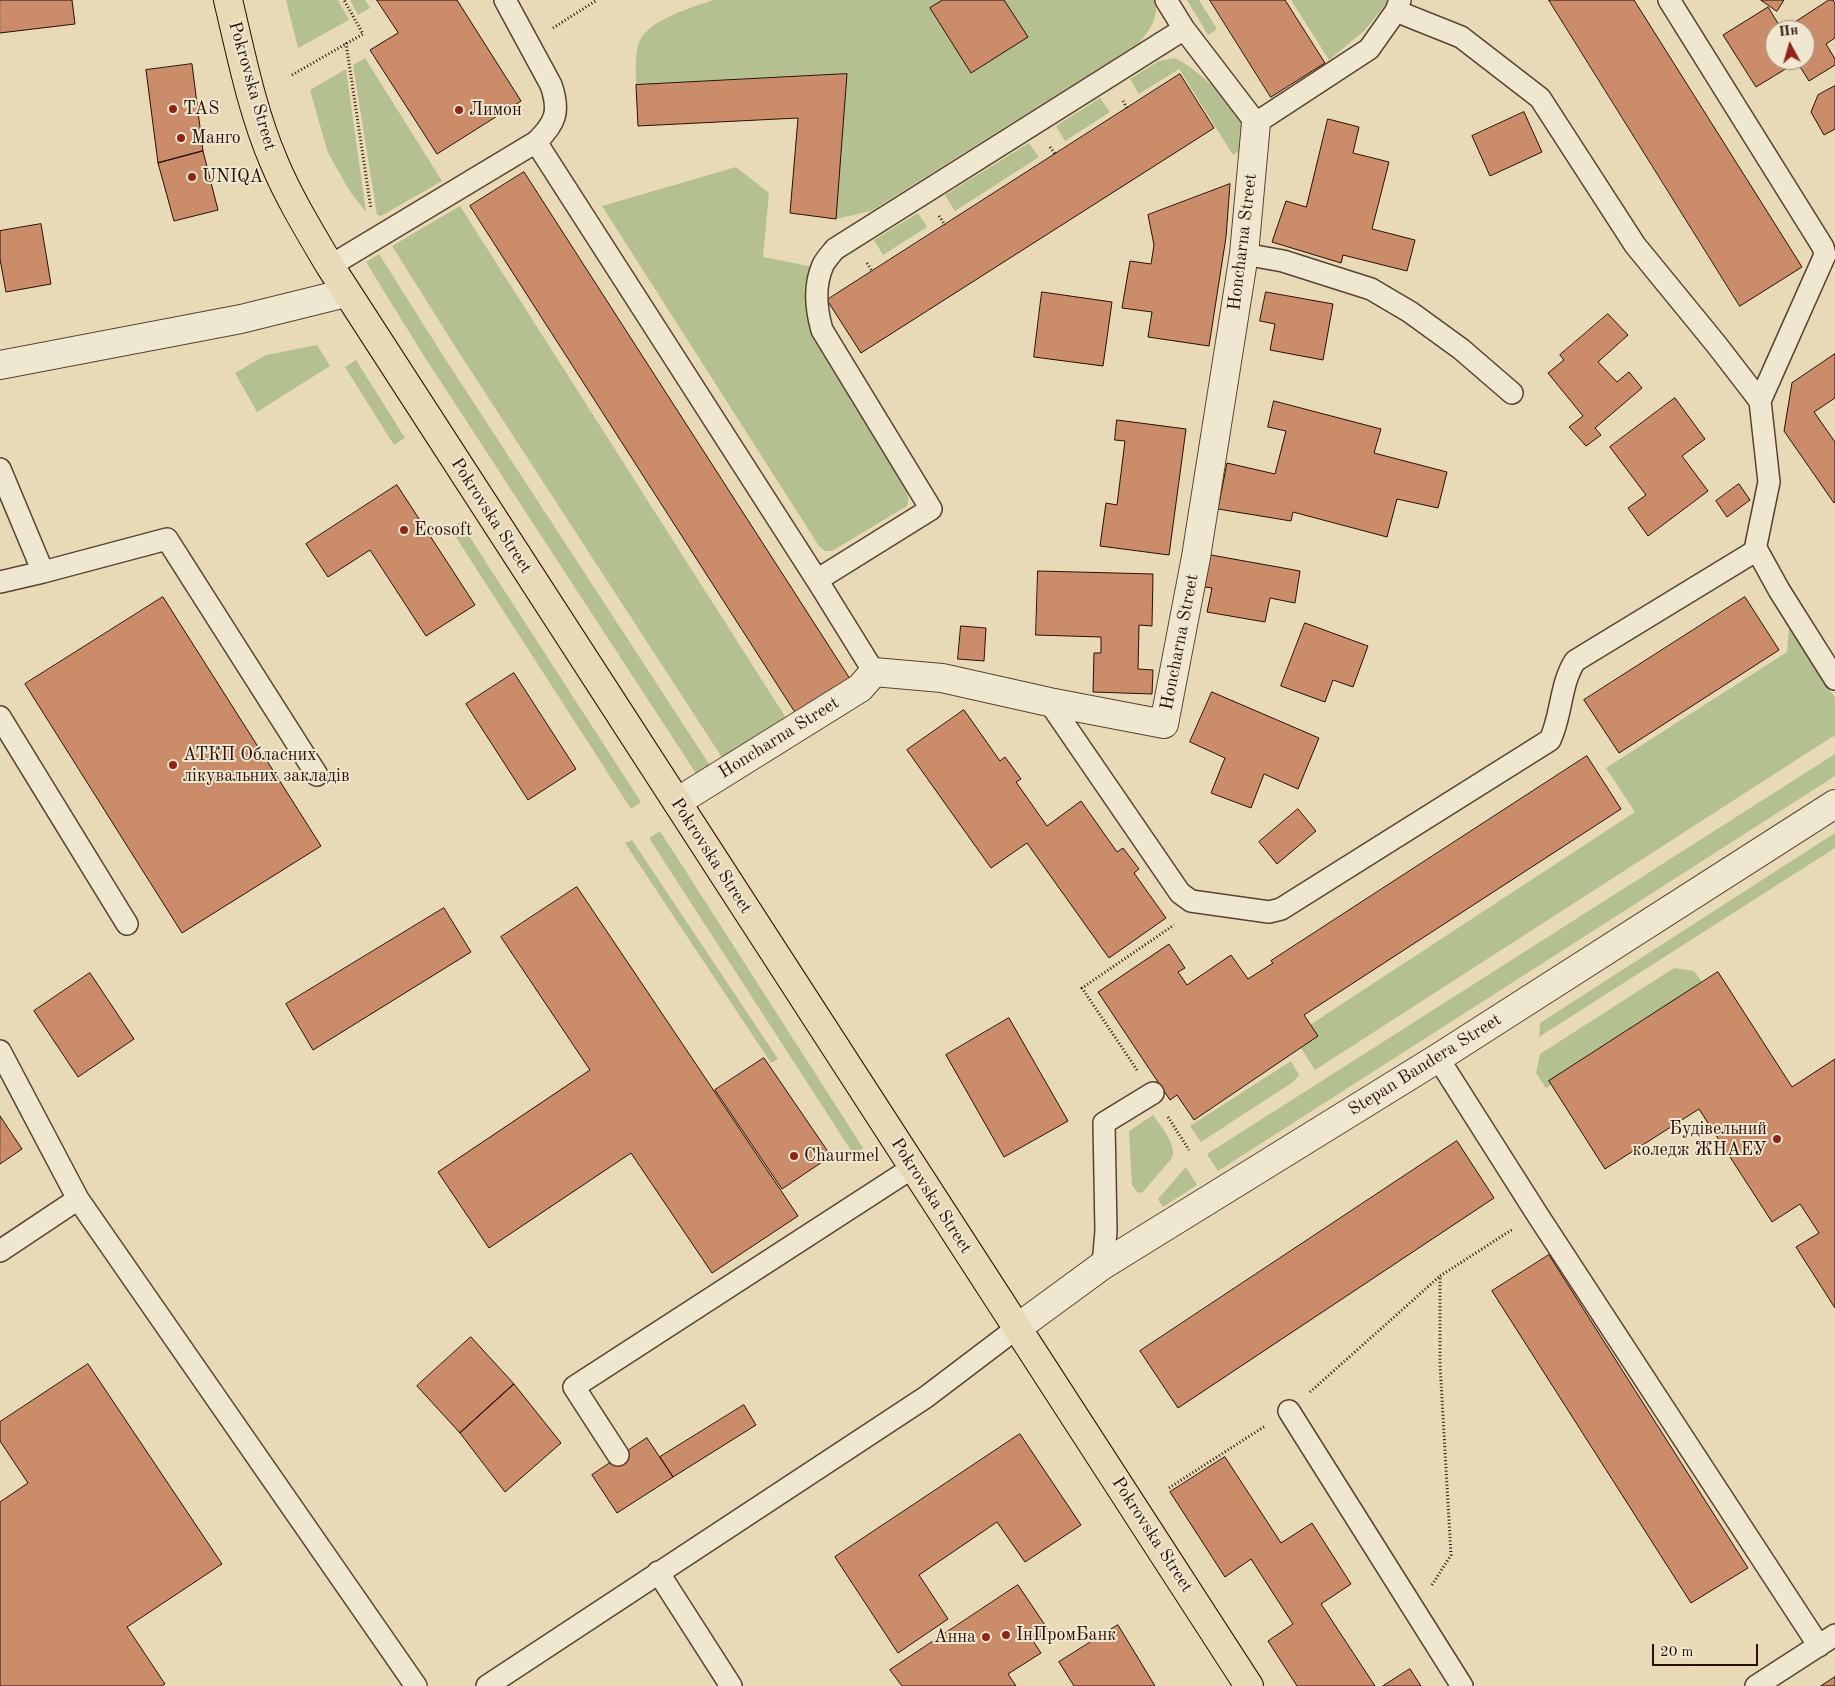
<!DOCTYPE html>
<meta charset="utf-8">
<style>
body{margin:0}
#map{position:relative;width:1835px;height:1686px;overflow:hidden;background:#e8dab6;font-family:"Old Standard TT",serif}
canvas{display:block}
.north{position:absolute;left:1765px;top:20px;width:50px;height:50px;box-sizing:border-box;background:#f0e7d0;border:1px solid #a0917f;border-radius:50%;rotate:354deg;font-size:14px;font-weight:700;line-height:20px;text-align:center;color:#290f05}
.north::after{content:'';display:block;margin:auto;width:18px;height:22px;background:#8f2418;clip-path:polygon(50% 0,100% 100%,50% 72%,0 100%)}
.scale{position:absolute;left:1652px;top:1644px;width:106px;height:22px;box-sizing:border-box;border:2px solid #290f05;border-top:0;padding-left:6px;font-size:15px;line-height:18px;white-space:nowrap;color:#290f05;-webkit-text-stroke:4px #f0e7d0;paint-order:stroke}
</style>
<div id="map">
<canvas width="1835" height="1686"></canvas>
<div class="north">Пн</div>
<div class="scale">20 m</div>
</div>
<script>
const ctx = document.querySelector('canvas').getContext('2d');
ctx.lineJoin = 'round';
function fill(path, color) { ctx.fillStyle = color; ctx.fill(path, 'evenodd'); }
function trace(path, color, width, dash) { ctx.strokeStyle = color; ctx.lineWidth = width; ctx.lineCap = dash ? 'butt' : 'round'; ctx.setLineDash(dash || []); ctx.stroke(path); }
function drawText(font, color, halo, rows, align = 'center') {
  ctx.font = font + ' "Old Standard TT",serif'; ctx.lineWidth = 4; ctx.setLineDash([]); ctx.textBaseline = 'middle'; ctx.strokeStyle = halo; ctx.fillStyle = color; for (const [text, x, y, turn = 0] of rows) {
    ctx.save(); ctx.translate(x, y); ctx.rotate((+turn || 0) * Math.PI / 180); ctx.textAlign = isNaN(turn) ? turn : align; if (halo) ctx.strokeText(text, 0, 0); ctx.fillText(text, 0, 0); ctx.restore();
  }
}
const green = new Path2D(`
 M286,0H338L349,20L298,48Z
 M350,0H365L370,8L358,15Z
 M713,0H1155C1160,15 1149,32 1139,43L871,211L836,219L846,74L636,85C636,73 635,58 638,46C643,21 691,8 713,0Z
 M1187,0H1199L1217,29L1208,35Z
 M1291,0H1387L1386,4L1364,31L1329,60Z
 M365,58L442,181L381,216L377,215L353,65Z
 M1174,58C1192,64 1239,108 1244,125C1246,132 1243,142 1242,149L1233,155L1179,69L1139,94L1130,79L1159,61Z
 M346,69L366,212L351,193L328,153L310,90Z
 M1100,98L1110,112L1065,141L1056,126Z
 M1029,143L1039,157L955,211L945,195Z
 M736,167L769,193L763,257L813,267L810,280L905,486C907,494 910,499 907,506L832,551H825L819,546L602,206Z
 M460,206L788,721L723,759L458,351L392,246Z
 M918,213L927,227L883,255L874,240Z
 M379,254L444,357L711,767L697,775L424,356L366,262Z
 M317,345L330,366L257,412L235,373L266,355Z
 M356,360L405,438L394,445L345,367Z
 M460,522L641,802L631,809L450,528Z
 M1789,626L1835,698V735L1315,1070L1293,1036L1635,812L1606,768L1787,652Z
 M1835,754V776L1218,1171L1207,1154Z
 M660,831L863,1148L854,1155L649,838Z
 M1835,833V848L1539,1037L1540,1023Z
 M632,840L778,1059L771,1063L625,843Z
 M1674,968L1694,971L1705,986L1546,1088L1536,1073L1540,1054Z
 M1291,1061L1299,1075L1293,1082L1201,1142L1190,1126Z
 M1153,1115C1161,1127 1177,1144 1172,1158L1142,1193L1137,1192L1132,1185L1129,1131Z
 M1186,1167L1197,1185L1163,1207L1158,1199Z`);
const building = new Path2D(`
 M0,0H72L75,24L0,33Z
 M377,0H457L521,101L437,154L370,50L398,33Z
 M943,0H1004L1028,37L971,73L930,8Z
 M1210,0H1285L1325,63L1271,97Z
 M1549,0H1634L1802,267L1740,306Z
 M1761,0H1784L1777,11Z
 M1829,0H1833L1835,3V38L1826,44L1835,59V65L1809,81L1797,62L1756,87L1723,35L1768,7L1782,30ZM1775,30H1805V60H1775Z
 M192,64L203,151L158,163L146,70Z
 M847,74L836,219L790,213L798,118L638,126L636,85Z
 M1180,74L1214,128L861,353L827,300Z
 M1835,86V129L1824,135L1811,112L1818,95Z
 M1524,112L1542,152L1490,176L1472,136Z
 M1328,119L1359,127L1353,153L1389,162L1372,229L1415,240L1407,271L1343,255L1341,263L1272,242L1286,201L1306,207Z
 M203,151L218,210L174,221L158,163Z
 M524,172L852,682L798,717L470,206Z
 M1230,184L1226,237L1209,346L1148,337L1152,312L1122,308L1130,261L1151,264L1154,245L1148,215Z
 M41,224L51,284L6,292L0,259V231Z
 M1042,292L1112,302L1103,366L1034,357Z
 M1266,292L1333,304L1323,360L1270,350L1275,324L1260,321Z
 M1608,314L1628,335L1598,362L1617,382L1629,372L1642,388L1595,428L1601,435L1586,446L1569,427L1583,416L1548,373L1564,360L1560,355Z
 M1835,354V398L1814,412L1835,442V502L1834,503L1784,431L1792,383Z
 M1675,398L1705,439L1682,456L1708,491L1648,536L1628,508L1646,495L1610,447Z
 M1274,401L1381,429L1374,453L1447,472L1438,508L1397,499L1387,537L1293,512L1291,521L1218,509L1227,463L1275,474L1286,431L1268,427Z
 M1117,420L1186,429L1169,555L1100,546L1106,503L1117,505L1125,441L1115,440Z
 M1739,484L1750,500L1727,517L1716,501Z
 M397,485L475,605L426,636L370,550L328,577L306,544Z
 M1211,555L1300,571L1295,603L1270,598L1265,622L1207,612L1212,588L1205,587Z
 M1038,571L1153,574L1152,626L1139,625L1138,669L1153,670L1152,694L1093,692L1094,653H1101V637L1036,635Z
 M163,597L321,846L182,933L25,684Z
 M1745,597L1779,650L1619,753L1584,700Z
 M1305,623L1368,646L1353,687L1333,680L1325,702L1281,686Z
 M961,626L986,628L984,661L958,659Z
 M514,673L576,769L528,800L466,704Z
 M1212,692L1319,738L1298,789L1264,774L1251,808L1211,793L1225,758L1190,742Z
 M964,710L1000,761L1005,757L1021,779L1016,782L1047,826L1081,801L1117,852L1123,848L1139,869L1134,873L1166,918L1109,958L1027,843L991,868L907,750Z
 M1587,756L1621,809L1304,1015L1318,1036L1194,1120L1177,1095L1170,1100L1098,992L1169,944L1185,968L1178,972L1187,985L1231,955L1248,979L1273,963L1271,961Z
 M1298,809L1316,831L1277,864L1259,842Z
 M577,887L798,1216L712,1273L631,1153L489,1248L438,1172L590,1070L501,937Z
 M444,908L471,952L313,1050L286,1004Z
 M1718,972L1792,1087L1835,1059V1308L1796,1247L1819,1233L1800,1204L1772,1222L1699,1109L1605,1169L1549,1081Z
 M90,973L134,1039L78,1077L34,1011Z
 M1009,1018L1068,1121L1004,1157L946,1055Z
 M764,1058L831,1156L782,1189L715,1090Z
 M0,1116L22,1149L0,1164Z
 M1457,1141L1494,1198L1178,1408L1140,1351Z
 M1549,1255L1748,1568L1691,1603L1492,1291Z
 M471,1337L514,1384L460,1433L417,1386Z
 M88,1364L222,1564L127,1627L165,1684L161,1686H0V1502L28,1483L0,1441V1422Z
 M514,1384L561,1443L505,1492L460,1433Z
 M744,1405L756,1425L673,1477L660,1457Z
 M1020,1434L1081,1525L1025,1562L997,1522L919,1575L948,1619L898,1653L835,1557Z
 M647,1438L673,1477L617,1513L592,1475Z
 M1225,1457L1281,1543L1312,1523L1351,1584L1321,1604L1375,1686H1297L1268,1641L1293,1624L1251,1559L1225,1577L1170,1492Z
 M1018,1585L1049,1631L1033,1641L1041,1653L1008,1674L1016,1686H902L890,1670Z
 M1118,1625L1155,1686H1074L1059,1662Z
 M1410,1669L1421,1686H1383Z
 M1835,1677V1686H1821Z`);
const path = new Path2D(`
 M553,28L597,0
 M346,43L371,209
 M292,75L363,34L344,0
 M1123,101L1127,108
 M1050,147L1055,154
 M939,216L945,225
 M867,263L872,271
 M1137,1070L1082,988L1174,925
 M1168,1117L1189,1150
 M1310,1392L1440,1276
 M1169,1488L1265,1426
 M1432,1585L1451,1555L1440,1364V1276L1513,1229`);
const service = new Path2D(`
 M505,0L551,85C560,111 556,123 536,142
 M1669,0L1823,247L1825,255L1760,401
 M1396,11L1461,37L1540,98L1635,245L1716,344L1760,401L1769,482L1756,545L1757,550L1779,590L1835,679
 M1184,29L1256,123L1369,49L1396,11L1400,0
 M1244,254L1283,261L1371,289L1410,312L1461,349L1512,393
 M330,266L536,142L817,580
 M0,469L43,572L167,539L317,775
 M0,582L43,572
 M874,672L817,580L931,509L822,330C816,309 814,285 823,265C826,259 831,254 835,249L1184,29L1166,0
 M1049,702L1180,893L1191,901L1269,912L1281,909L1550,740C1562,715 1560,684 1575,661L1757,550
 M0,717L127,924
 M0,1051L78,1199L416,1686
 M1438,1058L1537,1214L1819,1646
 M0,1251L78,1199
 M1103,1265L1106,1231L1104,1123L1153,1093
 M1289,1411L1462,1686
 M618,1455L574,1387L912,1168
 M658,1572L731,1686
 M487,1686L926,1397L1017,1328
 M1756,1686L1835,1635`);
const minor = new Path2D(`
 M0,365L241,319L346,293
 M677,802L860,688L874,672L942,678L1049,702L1164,724L1196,557L1244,254L1256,123
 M1017,1328L1103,1265L1438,1058L1835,804`);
const trunk = new Path2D(`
 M228,0C241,54 252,111 274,162C289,198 310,232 330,266L1249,1686`);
const markers = [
 [173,109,5,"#8f2418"],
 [459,110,5,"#8f2418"],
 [181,138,5,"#8f2418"],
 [192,177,5,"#8f2418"],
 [404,530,5,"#8f2418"],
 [173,765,5,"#8f2418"],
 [1777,1139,5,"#8f2418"],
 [794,1156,5,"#8f2418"],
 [1006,1635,5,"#8f2418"],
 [986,1637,5,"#8f2418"]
];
const streetNames = [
 ["Pokrovska Street",252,86,74],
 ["Honcharna Street",1243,242,-83],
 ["Pokrovska Street",491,516,57],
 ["Honcharna Street",1180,642,-79],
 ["Honcharna Street",779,738,-32],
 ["Pokrovska Street",711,856,57],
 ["Stepan Bandera Street",1425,1065,-32],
 ["Pokrovska Street",931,1196,57],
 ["Pokrovska Street",1152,1535,57]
];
const poiNames = [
 ["TAS",183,109],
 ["Лимон",469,110],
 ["Манго",191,138],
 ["UNIQA",202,177],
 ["Ecosoft",414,530],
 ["АТКП Обласних",183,755],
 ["лікувальних закладів",183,776],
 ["Будівельний",1767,1129,"right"],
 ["коледж ЖНАЕУ",1767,1150,"right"],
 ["Chaurmel",804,1156],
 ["ІнПромБанк",1016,1635],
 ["Анна",976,1637,"right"]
];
fill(green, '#b4c08f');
fill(building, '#cb8c6a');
trace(building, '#290f05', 1);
trace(service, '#594231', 24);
trace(minor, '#594231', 30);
trace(trunk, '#290f05', 30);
trace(path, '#290f05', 3, [1, 2.5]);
trace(service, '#f0e7d0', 21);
trace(minor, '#f0e7d0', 28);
trace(trunk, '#e8dab6', 28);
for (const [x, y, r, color] of markers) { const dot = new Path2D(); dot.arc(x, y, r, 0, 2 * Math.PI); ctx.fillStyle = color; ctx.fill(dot); trace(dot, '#f0e7d0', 2); }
drawText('18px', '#290f05', '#f0e7d0', streetNames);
drawText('18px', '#290f05', '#f0e7d0', poiNames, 'left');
</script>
